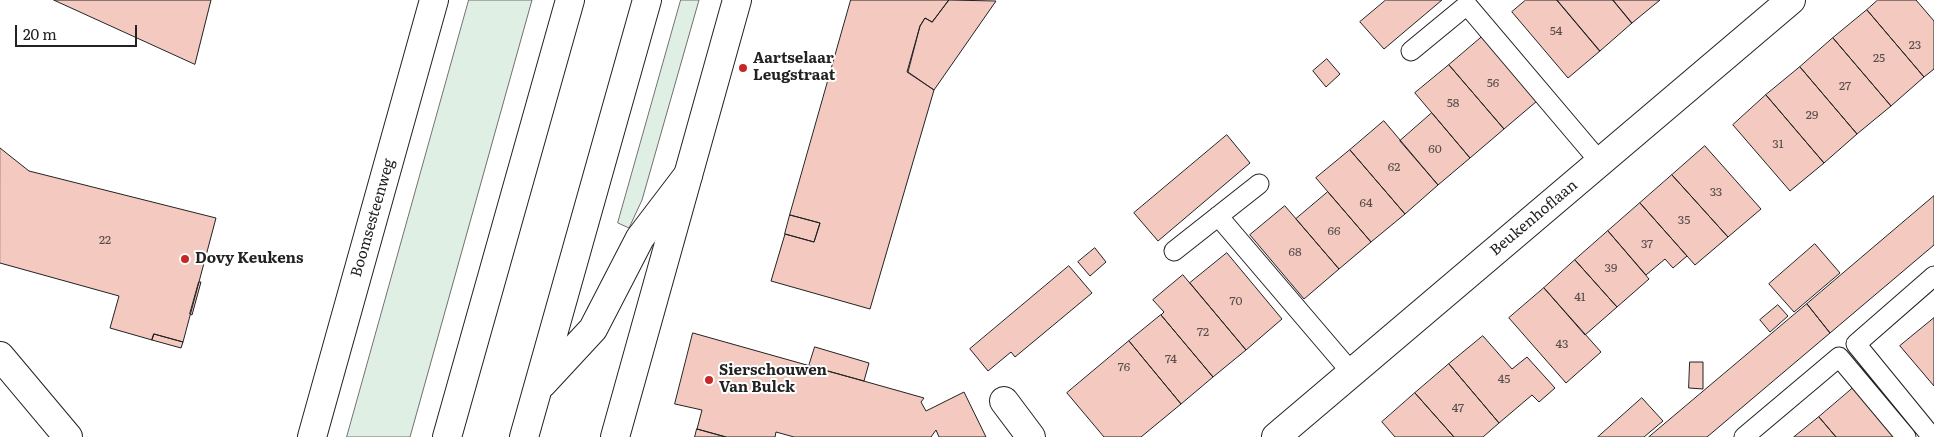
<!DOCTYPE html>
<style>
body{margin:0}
#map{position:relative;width:1934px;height:437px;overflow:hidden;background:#fff;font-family:Literata,serif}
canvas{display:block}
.scale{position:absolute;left:15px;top:25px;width:122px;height:22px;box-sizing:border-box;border:2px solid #222;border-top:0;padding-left:6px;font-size:15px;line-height:18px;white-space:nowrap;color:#222;-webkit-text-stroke:4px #fff;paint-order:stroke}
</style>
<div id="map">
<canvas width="1934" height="437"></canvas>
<div class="scale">20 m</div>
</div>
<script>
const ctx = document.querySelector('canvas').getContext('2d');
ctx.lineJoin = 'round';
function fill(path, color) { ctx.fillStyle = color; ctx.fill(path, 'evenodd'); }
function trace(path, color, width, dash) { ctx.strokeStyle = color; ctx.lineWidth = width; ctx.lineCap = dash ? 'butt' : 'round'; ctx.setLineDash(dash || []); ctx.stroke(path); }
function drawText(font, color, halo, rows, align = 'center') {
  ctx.font = font + ' Literata,serif'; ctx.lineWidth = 4; ctx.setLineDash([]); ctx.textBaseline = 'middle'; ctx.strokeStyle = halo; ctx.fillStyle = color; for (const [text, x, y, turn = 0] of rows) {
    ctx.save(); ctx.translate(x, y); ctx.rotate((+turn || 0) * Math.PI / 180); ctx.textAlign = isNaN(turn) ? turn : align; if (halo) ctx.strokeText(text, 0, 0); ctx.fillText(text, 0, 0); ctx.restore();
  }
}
const green = new Path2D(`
 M469,0H532L410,437H347Z
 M681,0H699L642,200L629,228L618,223Z`);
const building = new Path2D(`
 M54,0H211L195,64Z
 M851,0H949L932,22L925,18L920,26L907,72L934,90L870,309L771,281L785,234L814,242L820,223L790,215Z
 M949,0L996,1L934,90L908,72L920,26L925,18L932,22Z
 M1386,0H1442L1384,49L1360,22Z
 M1526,0H1557L1600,51L1568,78L1512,12Z
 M1557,0H1613L1632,23L1600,51Z
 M1613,0H1660L1632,23Z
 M1878,0H1916L1934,21V69L1924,77L1867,10Z
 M1867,10L1924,77L1891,106L1833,38Z
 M1483,36L1537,101L1504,129L1449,65Z
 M1833,38L1891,106L1857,134L1800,67Z
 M1327,59L1340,74L1326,87L1313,71Z
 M1449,65L1504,129L1470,158L1415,93Z
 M1800,67L1857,134L1824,163L1766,95Z
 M1766,95L1824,163L1790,191L1733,125Z
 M1432,113L1470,158L1438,185L1400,141Z
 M1384,121L1438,185L1405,214L1350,150Z
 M1227,135L1250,163L1158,241L1134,213Z
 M1705,146L1761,209L1728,237L1672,175Z
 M0,148L29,171L216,218L183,342L154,334L152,340L110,328L119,296L0,263Z
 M1350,150L1405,214L1371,242L1316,178Z
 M1672,175L1728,237L1695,265L1640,203Z
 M1328,192L1371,242L1339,269L1296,219Z
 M1934,196V245L1830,333L1807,304Z
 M1640,203L1687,256L1673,268L1665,259L1646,275L1608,231Z
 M1285,206L1339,269L1304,299L1250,235Z
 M790,215L820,223L814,242L785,234Z
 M1608,231L1649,279L1617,307L1575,260Z
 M1815,244L1840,273L1794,312L1769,284Z
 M1095,248L1106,262L1090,276L1078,262Z
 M1227,253L1282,319L1246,350L1190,283Z
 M1575,260L1617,307L1585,335L1544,288Z
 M1069,266L1092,293L1015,357L1011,352L988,371L970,349Z
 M1183,275L1246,350L1213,377L1161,315L1164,312L1153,300Z
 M199,282H201L192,315L190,314Z
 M1544,288L1601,352L1566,383L1509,318Z
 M1807,304L1830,333L1707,437H1649Z
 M1778,305L1788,316L1770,332L1760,320Z
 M1161,315L1213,377L1181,404L1129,341Z
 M1934,318V386L1900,346Z
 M693,333L924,398L921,402L926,411L964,392L986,437H939L936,430L931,437H794L776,432L775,437H726L697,429L702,410L675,404Z
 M154,334L183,342L181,348L152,340Z
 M1483,336L1512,369L1527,357L1555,388L1539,402L1532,395L1499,423L1449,364Z
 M1129,341L1181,404L1141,437H1104L1067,393Z
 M815,347L869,363L864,381L809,366Z
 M1690,362H1703V389L1689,388Z
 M1449,364L1499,423L1483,437H1454L1415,393Z
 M1853,388L1896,437H1836L1819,417Z
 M1415,393L1454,437H1395L1382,422Z
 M1642,398L1663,421L1644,437H1598Z
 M1819,417L1836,437H1794Z
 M697,429L726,437H695Z`);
const lane = new Path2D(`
 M1411,51L1467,5L1600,162
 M1218,216L1352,373
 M1174,251L1259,184
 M1744,437L1839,357L1906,437
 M1932,437L1856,344L1934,276`);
const street = new Path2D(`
 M0,356L68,437
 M1004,401L1031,437
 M1276,437L1791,0`);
const secondary = new Path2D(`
 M312,437L434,0
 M615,437L737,0`);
const highway = new Path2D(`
 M542,384L593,329L640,238L688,175
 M447,437L570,0
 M524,437L647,0`);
const markers = [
 [743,68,5,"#c62828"],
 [185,259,5,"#c62828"],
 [709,380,5,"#c62828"]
];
const numberNames = [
 ["54",1556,31],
 ["23",1915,45],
 ["25",1879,58],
 ["56",1493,83],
 ["27",1845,86],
 ["58",1453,103],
 ["29",1812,115],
 ["31",1778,144],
 ["60",1435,149],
 ["62",1394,167],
 ["33",1716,192],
 ["64",1366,203],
 ["35",1684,220],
 ["66",1334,231],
 ["22",105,240],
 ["37",1647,244],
 ["68",1295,252],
 ["39",1611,268],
 ["41",1580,297],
 ["70",1236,301],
 ["72",1203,332],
 ["43",1562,344],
 ["74",1171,359],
 ["76",1124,367],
 ["45",1504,379],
 ["47",1458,408]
];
const poiNames = [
 ["Aartselaar",753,59],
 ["Leugstraat",753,76],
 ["Dovy Keukens",195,259],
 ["Sierschouwen",719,371],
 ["Van Bulck",719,388]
];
const streetNames = [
 ["Boomsesteenweg",373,218,-74],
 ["Beukenhoflaan",1534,218,-40]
];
fill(green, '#e0efe3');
trace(green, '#6f6f6f', 1);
fill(building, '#f3c9c0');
trace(building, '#222', 1);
trace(lane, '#222', 21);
trace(street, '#222', 30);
trace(secondary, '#222', 30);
trace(highway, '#222', 30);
trace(lane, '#fff', 19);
trace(street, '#fff', 28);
trace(secondary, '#fff', 28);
trace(highway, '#fff', 28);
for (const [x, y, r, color] of markers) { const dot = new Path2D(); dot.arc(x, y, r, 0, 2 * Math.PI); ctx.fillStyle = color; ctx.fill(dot); trace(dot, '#fff', 2); }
drawText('12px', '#564c4a', null, numberNames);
drawText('bold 15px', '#222', '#fff', poiNames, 'left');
drawText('15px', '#222', '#fff', streetNames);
</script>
